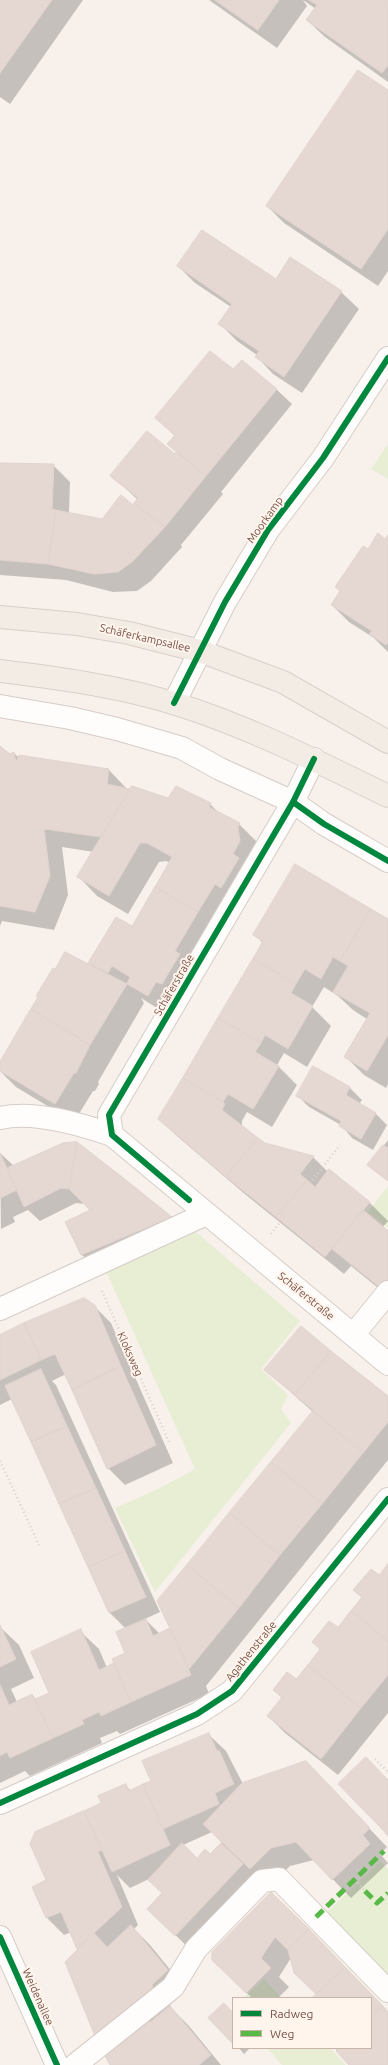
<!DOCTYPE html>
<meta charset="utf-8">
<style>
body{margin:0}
#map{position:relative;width:388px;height:2065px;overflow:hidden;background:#f8f1eb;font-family:Ubuntu,sans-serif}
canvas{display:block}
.legend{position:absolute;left:232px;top:1997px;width:140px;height:52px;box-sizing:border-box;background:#fff5ec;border:1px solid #c9b4aa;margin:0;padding:5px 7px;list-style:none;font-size:12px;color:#785248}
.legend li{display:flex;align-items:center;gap:8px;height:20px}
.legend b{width:20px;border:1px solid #c9b4aa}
</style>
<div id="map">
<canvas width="388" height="2065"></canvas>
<ul class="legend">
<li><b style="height:5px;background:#00873e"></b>Radweg</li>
<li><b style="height:5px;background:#58b947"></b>Weg</li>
</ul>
</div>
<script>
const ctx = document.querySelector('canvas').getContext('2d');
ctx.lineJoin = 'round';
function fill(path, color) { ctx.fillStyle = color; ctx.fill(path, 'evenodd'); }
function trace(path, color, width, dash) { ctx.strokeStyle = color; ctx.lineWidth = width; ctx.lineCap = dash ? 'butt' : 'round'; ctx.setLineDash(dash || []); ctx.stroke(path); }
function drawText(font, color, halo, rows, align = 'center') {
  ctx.font = font + ' Ubuntu,sans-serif'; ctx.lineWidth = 4; ctx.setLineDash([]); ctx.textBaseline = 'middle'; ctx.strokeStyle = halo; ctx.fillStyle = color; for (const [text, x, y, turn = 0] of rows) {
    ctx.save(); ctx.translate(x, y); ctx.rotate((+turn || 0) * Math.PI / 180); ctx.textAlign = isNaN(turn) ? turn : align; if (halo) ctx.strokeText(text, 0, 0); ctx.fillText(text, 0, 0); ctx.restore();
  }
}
const green = new Path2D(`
 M388,444V479L371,469Z
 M388,1186V1228L368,1212Z
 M190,1227L300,1321L261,1369L288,1395L281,1409L291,1423L155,1592L115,1508L158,1489L195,1469L105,1269Z
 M380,1861L388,1869V1980L325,1914Z
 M264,1979L282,1998H243Z
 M267,2048H330L346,2065H282Z`);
const shadow = new Path2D(`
 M0,0H83L10,104L0,97Z
 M209,0H303L307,6L277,48Z
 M303,0H388V82L325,37L307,20L316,9Z
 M388,91V271L378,286L284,223L267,206Z
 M291,259L341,292L359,309L302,393L273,374L256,356L257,355L237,341L220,324L231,307L195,283L178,266L276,281Z
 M233,371L276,389L292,404L221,492L223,494L181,545L182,547L151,581L137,591L113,592L66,580L0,575V464L53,465L70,482L69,514L103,520L133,507L138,500L112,476L175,455L177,452L169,444L175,436L156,418Z
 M388,537V652L374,638L349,622L332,605L341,592L336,587L368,550Z
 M0,747L10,755L14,753L19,758L109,770L127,789L168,799L210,804L221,815L239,824L258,843L165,1013L141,998L144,1003L98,1082L99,1084L95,1091H93L74,1122L16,1087L0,1071V1064L94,967L90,963L133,927L170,863L166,861L159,862L128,914L97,896L79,877L94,852L62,847L68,895L54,930L2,921L0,926Z
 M388,920V1084L386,1088L364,1075L345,1056L367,1019L353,1010L338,996L324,987L312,1007L331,1026L307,1067L284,1053L277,1065L297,1085L272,1127L247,1112L242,1121V1127L264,1144L313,1157L328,1172L369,1202L388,1221L382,1228L388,1232V1296L351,1266L344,1274L246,1195L178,1137L159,1119L263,943L254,934Z
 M314,1068L350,1088L362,1100L359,1104L376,1114L387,1125L373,1150L352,1138L341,1125L309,1107L298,1096Z
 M388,1140V1181L369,1165Z
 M76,1143L172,1218L186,1232L97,1270L82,1255L66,1223L92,1210L85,1204L76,1203L40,1221L28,1210L13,1217L15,1222L1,1229L0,1153L14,1166Z
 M94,1306L111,1323L173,1463L125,1485L108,1468L66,1374L52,1381L56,1385L160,1612L145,1619L160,1634L171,1629L313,1412L266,1370L388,1398V1460L206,1686L209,1694L120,1734L117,1731L100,1738L102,1743L30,1776L25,1771L0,1783V1627L19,1645L34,1678L11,1689L17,1702L32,1695L37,1700L50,1694L80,1631L99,1649L107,1668L115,1664L126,1654V1629L110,1613L12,1399L0,1405V1337Z
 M388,1566V1713L338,1775L285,1733L268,1716L282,1698L274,1690L296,1680L362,1598L355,1590L380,1577Z
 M208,1734L226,1751L243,1784L324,1781L387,1847L380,1854L388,1863L351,1898L314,1860L290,1866L269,1887L194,1953L167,1927L163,1894L149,1879L130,1888L117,1875L138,1925L134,1929L150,1945L186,1989L170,2004L171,2008L189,2026L221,2065H111L79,1949L71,1932L64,1935L47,1918L33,1888L48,1881L102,1804L125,1785L131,1791L153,1781ZM212,1832L222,1843L210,1855L197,1859L183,1845Z
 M289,1912L388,2013V2065H351L335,2048H371V1998H314L317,1994L295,1972L291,1958L279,1977L289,1987L278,1998H252L213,1960Z
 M239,2048H250L244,2054Z`);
const building = new Path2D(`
 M0,0H52L0,73Z
 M215,0H279L258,30Z
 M309,0H388V65L382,73L306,20L317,5Z
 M358,70L388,90V229L361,269L266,206Z
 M202,230L276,279L290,257L342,291L284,377L255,357L259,351L218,324L232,304L177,266Z
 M210,351L233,369L242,360L277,389L206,476L167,444L175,435L155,418Z
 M147,431L175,454L177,451L206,476L165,527L134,503L138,498L110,476Z
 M0,463L54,464L52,509L56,510L48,564L0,560Z
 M121,495L133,505L134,503L165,527L132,562L118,572L94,574L48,564L56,510L102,519Z
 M378,533L385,539L388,535V642L386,645L369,634L372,631L331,605L340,591L335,587L363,546L368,549Z
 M0,746L10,754L14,752L16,762L19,755L109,769L107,784L130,789L101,837L44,829L50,876L35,912L0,906Z
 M132,786L168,798L176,786L211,803L209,807L240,823L238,827L240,841L233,854L239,858L221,888L215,884L198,912L155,887L172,857L147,843H140L109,896L77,877Z
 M295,864L371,909L340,961L333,957L321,979L305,969L296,984L253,959L263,941L253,935Z
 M155,887L198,912L175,951L180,954L162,984L156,982L148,996L127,984L130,977L112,966L108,973L88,963L116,917L132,926Z
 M371,909L388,919V1035L367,1071L344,1057L370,1013L333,992L348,966L340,961Z
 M65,952L127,984L90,1045L31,1009L38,997L36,996L53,968L55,969Z
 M253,959L296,984L291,993L313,1006L288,1049L265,1035L261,1043L218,1018Z
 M31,1009L90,1045L76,1073H74L55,1104L0,1071V1062Z
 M218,1018L261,1043L255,1052L279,1066L253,1109L228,1094L223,1102L183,1078Z
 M313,1066L350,1087L346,1095L376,1113L361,1139L339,1126L341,1121L296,1096Z
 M183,1078L223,1102L225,1104L222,1110L258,1138L226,1177L158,1119Z
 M258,1138L265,1143L314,1156L300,1174L307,1180L276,1217L226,1177Z
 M77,1142L122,1177L172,1217L81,1255L65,1222L90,1210L69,1189Z
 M77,1142L69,1189L61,1188L24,1207L7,1168L63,1143Z
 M383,1145L388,1148V1181L367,1165Z
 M0,1153L17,1190L0,1198Z
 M329,1169L370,1202L325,1257L276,1217L307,1180L315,1187Z
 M363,1210L388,1231V1283L383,1290L332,1249Z
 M84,1298L95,1305L121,1366L72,1390L55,1354L41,1360L24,1323Z
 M24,1323L41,1360L0,1380V1335Z
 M301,1326L331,1351L295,1395L264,1370Z
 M331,1351L388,1396V1422L363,1453L295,1395Z
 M121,1366L156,1445L107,1469L72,1390Z
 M41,1369L67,1426L31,1442L5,1386Z
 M313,1411L363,1453L322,1504L271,1462Z
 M67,1426L96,1488L59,1504L31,1442Z
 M271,1462L322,1504L280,1555L229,1513Z
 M96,1488L125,1551L88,1567L59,1504Z
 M229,1513L280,1555L239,1608L187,1565Z
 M125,1551L146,1597L109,1613L88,1567Z
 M388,1564V1641L351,1611L362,1597L353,1590L371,1569L379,1575Z
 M187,1565L239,1608L189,1669L157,1601Z
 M351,1611L388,1641V1675L361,1708L308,1665L320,1649L312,1642L329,1621L338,1627Z
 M146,1619L153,1636L170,1628L191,1675L131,1702L112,1659L125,1653L116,1632Z
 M0,1625L16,1659L0,1667Z
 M81,1629L99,1670L114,1663L131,1702L101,1716L99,1712L82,1720L84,1724L53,1738L35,1699L49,1693L31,1652Z
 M308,1665L361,1708L321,1759L267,1716L282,1697L273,1690L287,1672L296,1679Z
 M0,1685L9,1705L32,1694L53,1738L10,1758L7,1752L0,1756Z
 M209,1733L217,1751L219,1750L234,1784L215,1793L219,1804L163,1829L143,1784L151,1781L142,1761Z
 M366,1757L388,1780V1821L381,1828L338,1784Z
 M306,1761L370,1828L363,1835L370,1844L332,1880L296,1842L271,1848L250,1869L203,1824L242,1783Z
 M126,1784L129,1791L143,1784L170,1845L112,1872L84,1811L101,1803L98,1796Z
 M84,1811L102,1850L98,1852L122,1907L77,1949L61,1912L46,1918L32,1887L46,1880L30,1844L35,1832Z
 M388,1821V1836L381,1828Z
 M182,1843L197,1858L205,1849L210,1854L221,1843L243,1864L175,1936L147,1909L162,1893L148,1880Z
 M271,1892L309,1929L288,1950L275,1937L261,1958L271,1968L246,1993L212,1960V1952Z
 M131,1925L168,1970L152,1985L153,1991L95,2036L65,1962L94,1933L107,1947Z
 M309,1929L345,1967L316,1994L294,1973L288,1950Z
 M345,1967L383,2006L371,2017V1998H312Z
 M224,2003L233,2013V2044L208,2018Z
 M170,2006L211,2055L199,2065H110L104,2054L144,2021L150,2022Z
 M383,2006L388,2012V2065H349L336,2051L339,2048H371V2017Z`);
const path = new Path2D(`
 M310,1183L340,1145
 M271,1234L281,1221
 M102,1291L169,1442
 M0,1461L40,1547
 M375,1759L388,1772
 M355,1880L365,1891`);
const minor = new Path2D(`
 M174,703L225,602L268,530L323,458L388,358
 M0,706L70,718L117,729L182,748L220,769L293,802L324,824L388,861
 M314,759L293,802L109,1115L112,1135L388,1364
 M0,1118C33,1110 80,1124 112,1135
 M0,1309L206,1214
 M354,1334L388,1292
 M0,1803L197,1714L232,1691L388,1499
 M0,1937L57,2065
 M75,2065L173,1987L196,1949L262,1881L279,1879L388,1991`);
const major = new Path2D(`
 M0,617L77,624L129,633L200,651L283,682L388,742
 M0,671C58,678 117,686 173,703C248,726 318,762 388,796`);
const quiet = new Path2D(`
 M365,1891L377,1903L388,1893
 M316,1917L384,1851`);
const cycleway = new Path2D(`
 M174,703L225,602L268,530L323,458L388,358
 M293,802L324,824L388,861
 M189,1200L112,1135L109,1115L293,802L314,759
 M0,1803L197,1714L232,1691L388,1499
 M0,1937L57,2065`);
const streetNames = [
 ["Moorkamp",265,520,-55],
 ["Schäferkampsallee",145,638,13],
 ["Schäferstraße",174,985,-60],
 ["Schäferstraße",306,1296,39],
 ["Kloksweg",130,1354,66],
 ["Agathenstraße",251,1651,-51],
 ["Weidenallee",38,1997,66]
];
fill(green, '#e7eed4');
fill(shadow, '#0003');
fill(building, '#e5d7d1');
trace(building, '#e1d3cd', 1);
trace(minor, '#d6ccc7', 24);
trace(major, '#dacec9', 24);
trace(path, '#dad0cd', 2.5, [1, 3]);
trace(minor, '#fefdfc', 22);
trace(major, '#f3ece5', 22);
trace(quiet, '#58b947', 5, [10, 5]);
trace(cycleway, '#00873e', 6);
drawText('11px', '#785248', '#fff5ec', streetNames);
</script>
